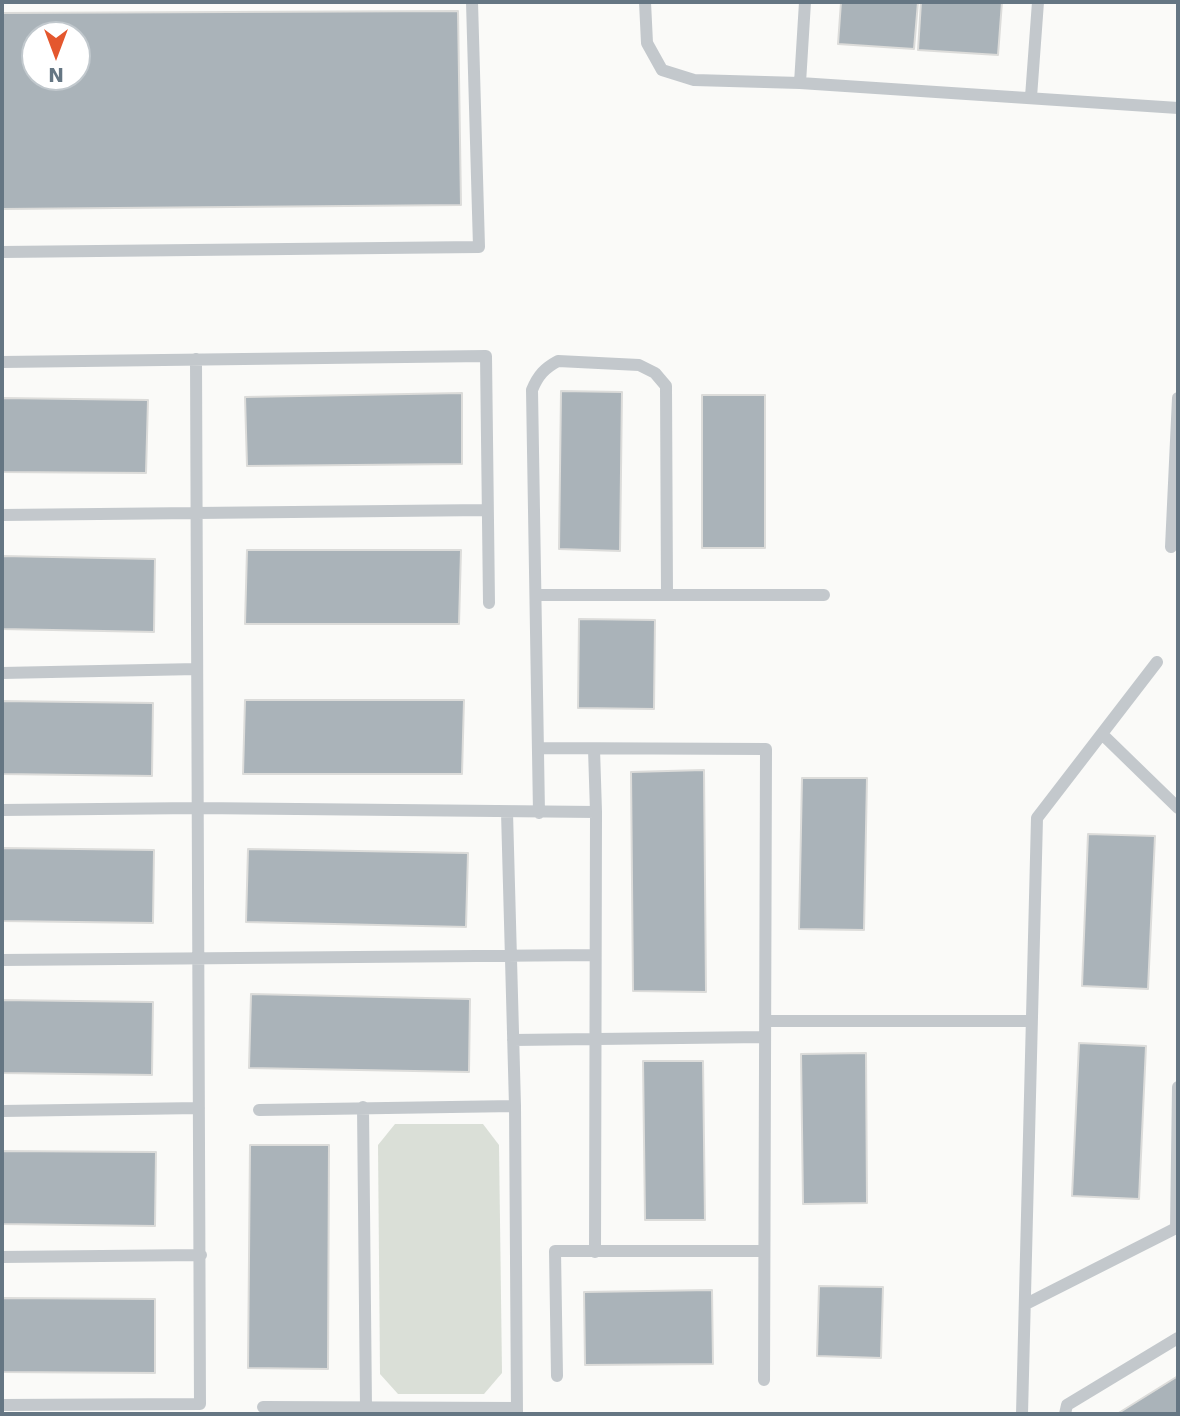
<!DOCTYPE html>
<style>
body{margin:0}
#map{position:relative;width:1180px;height:1416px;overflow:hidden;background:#fafaf8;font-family:"DejaVu Sans",sans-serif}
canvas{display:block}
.frame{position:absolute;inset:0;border:4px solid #657683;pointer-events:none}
.north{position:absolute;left:21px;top:21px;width:70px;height:70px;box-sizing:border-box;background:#fff;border:2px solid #c1c8cd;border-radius:50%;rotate:180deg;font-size:19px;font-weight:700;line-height:28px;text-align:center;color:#657683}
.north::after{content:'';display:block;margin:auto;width:24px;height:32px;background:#e4572e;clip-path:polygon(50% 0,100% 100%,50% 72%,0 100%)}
</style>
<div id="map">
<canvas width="1180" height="1416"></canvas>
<div class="frame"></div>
<div class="north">N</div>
</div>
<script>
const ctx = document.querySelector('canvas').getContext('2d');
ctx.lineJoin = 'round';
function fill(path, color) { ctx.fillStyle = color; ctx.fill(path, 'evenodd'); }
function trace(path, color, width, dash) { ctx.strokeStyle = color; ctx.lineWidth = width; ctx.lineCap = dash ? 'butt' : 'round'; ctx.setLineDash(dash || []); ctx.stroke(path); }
const green = new Path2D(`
 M395,1124H483L499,1145L502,1373L484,1394H398L380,1374L378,1145Z`);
const building = new Path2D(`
 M841,2H918L914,49L838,44Z
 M921,2H1002L998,55L918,50Z
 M458,11L461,205L2,209V13ZM35,35H77V77H35Z
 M561,391L622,392L620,551L559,549Z
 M462,393V464L247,466L245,397Z
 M702,395H765V548H702Z
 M2,398L148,400L146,473L2,472Z
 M247,550H461L459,624H245Z
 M2,556L155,559L154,632L2,629Z
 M579,619L655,620L654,709L578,708Z
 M245,700H464L462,774H243Z
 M2,701L153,703L152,776L2,774Z
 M704,770L706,992L633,991L631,772Z
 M802,778H867L864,930L799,929Z
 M1088,834L1155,836L1148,989L1082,986Z
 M2,848L154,850L153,923L2,921Z
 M248,849L468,853L466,927L246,922Z
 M251,994L470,999L469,1072L249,1068Z
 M2,1000L153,1002L152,1075L2,1073Z
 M1079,1043L1146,1046L1139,1199L1072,1196Z
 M866,1053L867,1203L803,1204L801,1054Z
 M643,1061H703L705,1220H645Z
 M250,1145H329L328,1369L248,1368Z
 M2,1151L156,1152L155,1226L2,1224Z
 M819,1286L883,1287L881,1358L817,1356Z
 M712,1290L713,1364L585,1365L584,1292Z
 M2,1298L155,1299V1373L2,1372Z
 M1178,1376V1414H1117Z`);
const service = new Path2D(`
 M645,2L647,43L662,70L694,80L800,83L1178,108
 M800,83L805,2
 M1031,97L1038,2
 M2,252L479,247L472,2
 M2,362L486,356L489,603
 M2,515L487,510
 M1171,547L1178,398
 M536,595H824
 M2,673L197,669
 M1102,734L1178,808
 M539,748L766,749L764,1380
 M594,749L596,812L595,1252
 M2,810L197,808L596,812
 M507,812L515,1106L517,1414
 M539,813L532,390C538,375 545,368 558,361L639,365L655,373L666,386L667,595
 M2,960L595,955
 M766,1021H1031
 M513,1040L765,1037
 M363,1107L366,1408
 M259,1110L515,1106
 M2,1111L199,1108
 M1176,1229L1178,1087
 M2,1257L201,1255
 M1026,1304L1178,1227
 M557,1376L555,1251H764
 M2,1405L200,1404L196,359
 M263,1407L517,1408
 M1022,1414L1037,818L1157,662
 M1065,1414L1067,1405L1178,1338`);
fill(green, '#dadfd7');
fill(building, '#aab3b9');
trace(building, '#dcdcda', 2);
trace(service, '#c3c8cc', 12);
</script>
